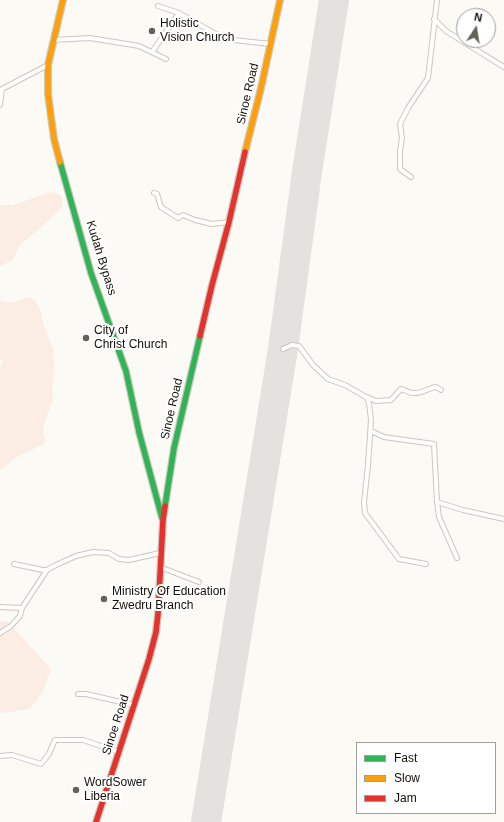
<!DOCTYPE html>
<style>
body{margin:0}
#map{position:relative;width:504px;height:822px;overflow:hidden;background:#fcfaf4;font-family:Arial,sans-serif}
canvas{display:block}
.legend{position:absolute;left:356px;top:742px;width:140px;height:72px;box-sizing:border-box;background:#fff;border:1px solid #a09f9b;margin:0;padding:5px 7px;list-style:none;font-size:12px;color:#120f06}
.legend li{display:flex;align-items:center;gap:8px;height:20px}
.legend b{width:20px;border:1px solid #a09f9b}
.north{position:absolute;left:456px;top:8px;width:40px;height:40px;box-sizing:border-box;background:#fff;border:1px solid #a09f9b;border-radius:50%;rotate:12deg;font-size:11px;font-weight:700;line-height:16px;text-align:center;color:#120f06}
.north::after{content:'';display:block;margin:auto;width:14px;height:18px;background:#646159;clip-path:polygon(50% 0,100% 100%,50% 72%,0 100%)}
</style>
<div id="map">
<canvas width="504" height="822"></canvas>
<ul class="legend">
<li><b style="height:5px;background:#30b455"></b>Fast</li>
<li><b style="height:5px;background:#ff9f0a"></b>Slow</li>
<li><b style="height:5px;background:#e5322d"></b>Jam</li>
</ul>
<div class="north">N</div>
</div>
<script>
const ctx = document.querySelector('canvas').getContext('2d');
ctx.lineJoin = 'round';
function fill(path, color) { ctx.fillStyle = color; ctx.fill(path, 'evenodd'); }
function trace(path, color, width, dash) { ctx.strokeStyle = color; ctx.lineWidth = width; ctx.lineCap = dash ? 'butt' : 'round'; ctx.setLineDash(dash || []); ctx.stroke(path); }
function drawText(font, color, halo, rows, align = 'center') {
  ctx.font = font + ' Arial,sans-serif'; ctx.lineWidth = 4; ctx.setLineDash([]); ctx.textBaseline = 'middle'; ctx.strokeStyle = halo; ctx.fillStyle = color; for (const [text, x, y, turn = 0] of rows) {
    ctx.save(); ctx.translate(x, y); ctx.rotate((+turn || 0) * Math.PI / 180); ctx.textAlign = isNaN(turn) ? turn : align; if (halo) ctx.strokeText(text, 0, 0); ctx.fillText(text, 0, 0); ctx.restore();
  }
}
const green = new Path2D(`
 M51,192L56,193L62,196L63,204L60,209L49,220L19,246L13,260L0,266V205H13Z
 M29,297L35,300L41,312L44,326L53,349L54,365L52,402L44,424L43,432L45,440L44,444L17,457L0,470V367L3,362L0,357V300C9,306 20,300 29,297Z
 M0,621L8,622L51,669L43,691L30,709L3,713L0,711Z`);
const runway = new Path2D(`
 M206,822L283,349L307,172L334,0`);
const street = new Path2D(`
 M158,6L179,13L221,37L233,40L271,44
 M434,19L446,31L504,67
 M53,40L90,38L139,46L166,59
 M152,52L179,13
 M0,105L2,89L48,65
 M411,177L400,169V151L402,138L400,124L408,108L428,78L437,0
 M154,193L157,194L161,207L178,218L183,215L195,220L212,224L229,222
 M283,349L292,345L299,346L313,365L328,379L345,385L366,397L369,403L371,420L368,465L364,502L365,513L399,559L426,564
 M367,397L376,401L391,400L401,389C405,390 409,393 413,393C422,394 428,388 436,387L441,390
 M371,431L384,437L434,444L437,502L463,510L504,519
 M437,502L439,517L457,558
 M14,564L43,570H47
 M160,567L199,582
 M0,607L22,608
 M0,633L11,626L20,616L22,608L47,570L56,565L76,556L93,552L109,553L119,559L129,560L160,553
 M78,694H86L134,705
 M0,756L12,755L41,764L49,754L55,740H83L119,752`);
const fast = new Path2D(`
 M60,162L91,273L126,371L139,432L162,518
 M165,506L174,448L200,336`);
const slow = new Path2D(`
 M245,152L261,88L280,0
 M60,162L54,139L48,94V65L63,0`);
const jam = new Path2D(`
 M200,336L212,285L229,222L245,152
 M96,822L149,659L156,632L158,614L163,520L165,506`);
const markers = [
 [152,31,4,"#646159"],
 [86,338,4,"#646159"],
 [104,599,4,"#646159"],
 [76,790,4,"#646159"]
];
const poiNames = [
 ["Holistic",160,24],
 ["Vision Church",160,38],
 ["City of",94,331],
 ["Christ Church",94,345],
 ["Ministry Of Education",112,592],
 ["Zwedru Branch",112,606],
 ["WordSower",84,783],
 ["Liberia",84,797]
];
const streetNames = [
 ["Sinoe Road",248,94,-77],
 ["Kudah Bypass",101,258,73],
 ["Sinoe Road",172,409,-77],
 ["Sinoe Road",116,725,-72]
];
fill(green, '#fbece4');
trace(runway, '#e4e2df', 30);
trace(street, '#cac7c0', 6);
trace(fast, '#cac7c0', 8);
trace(slow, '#cac7c0', 8);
trace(jam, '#cac7c0', 8);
trace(street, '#fffefd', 4);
trace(fast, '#30b455', 5.5);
trace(slow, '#ff9f0a', 5.5);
trace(jam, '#e5322d', 5.5);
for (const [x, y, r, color] of markers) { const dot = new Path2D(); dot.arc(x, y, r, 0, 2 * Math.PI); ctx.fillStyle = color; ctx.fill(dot); trace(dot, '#fff', 1.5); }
drawText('12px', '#120f06', '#fff', poiNames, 'left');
drawText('12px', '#120f06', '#fff', streetNames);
</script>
